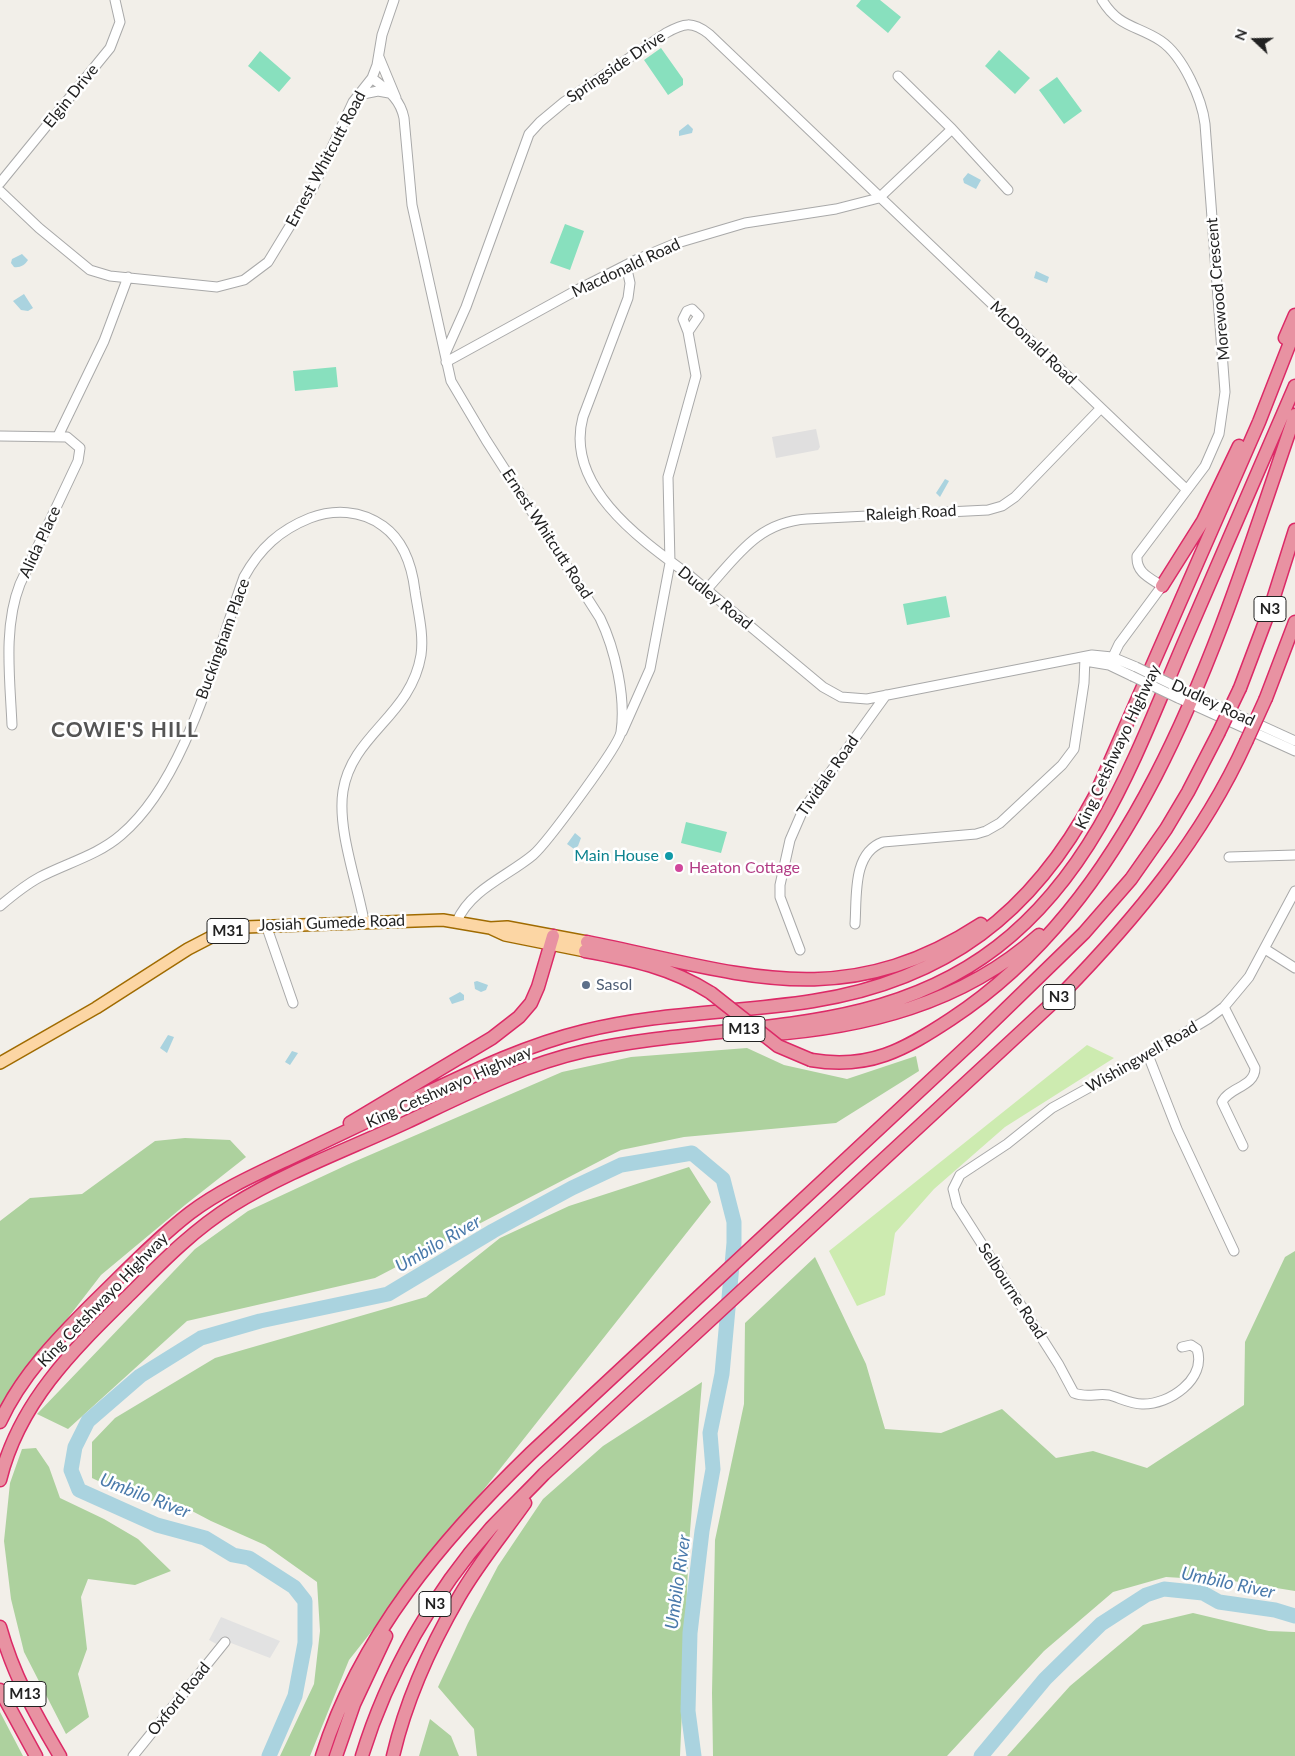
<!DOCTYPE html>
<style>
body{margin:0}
#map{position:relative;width:1295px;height:1756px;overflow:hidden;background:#f2efe9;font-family:Lato,sans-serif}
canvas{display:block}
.north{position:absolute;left:1230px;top:15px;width:50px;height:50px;-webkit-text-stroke:4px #fff;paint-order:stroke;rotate:291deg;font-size:14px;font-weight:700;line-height:20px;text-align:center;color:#222}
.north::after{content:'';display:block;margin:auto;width:18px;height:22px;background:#222;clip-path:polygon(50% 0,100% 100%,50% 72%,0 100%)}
</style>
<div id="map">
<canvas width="1295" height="1756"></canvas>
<div class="north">N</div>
</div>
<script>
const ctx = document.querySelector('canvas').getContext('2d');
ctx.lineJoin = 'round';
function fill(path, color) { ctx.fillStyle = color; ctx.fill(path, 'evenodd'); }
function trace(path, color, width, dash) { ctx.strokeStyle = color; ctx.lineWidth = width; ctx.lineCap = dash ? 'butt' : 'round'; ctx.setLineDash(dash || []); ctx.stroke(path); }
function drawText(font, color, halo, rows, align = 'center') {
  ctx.font = font + ' Lato,sans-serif'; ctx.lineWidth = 5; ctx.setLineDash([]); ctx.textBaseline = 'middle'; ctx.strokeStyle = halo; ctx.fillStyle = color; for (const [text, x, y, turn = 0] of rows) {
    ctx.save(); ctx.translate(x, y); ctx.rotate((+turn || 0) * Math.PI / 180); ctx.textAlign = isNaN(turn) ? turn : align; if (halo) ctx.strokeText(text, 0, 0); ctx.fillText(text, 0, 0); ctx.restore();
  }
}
const residential = new Path2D(`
 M816,429L820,447L818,450L776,458L772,437Z`);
const grass = new Path2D(`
 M1087,1045L1114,1058L1005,1127L934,1189L895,1233L885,1295L857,1306L829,1251Z`);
const forest = new Path2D(`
 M747,1048L784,1065L847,1079L916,1056L919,1071L836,1123L684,1137L621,1150L375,1278L187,1321L68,1429L37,1414L195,1249L248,1211L349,1164L562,1072L631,1057Z
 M185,1138L230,1140L246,1157L185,1205L101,1275L0,1406V1221L30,1198L82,1194L155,1141Z
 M689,1167L711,1202L349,1660L310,1756H280L314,1684L320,1631L317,1582L265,1545L211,1521L175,1502L138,1500L92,1478V1442L115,1418L215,1358L426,1297L500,1238L569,1206Z
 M1295,1251V1591L1233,1581L1166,1577L1113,1592L1044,1651L947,1756H713L712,1693L715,1540L744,1404L745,1323L815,1257L866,1364L885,1429L941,1433L1002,1409L1056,1458L1093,1451L1147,1468L1244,1405L1245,1342L1285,1257Z
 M702,1382L689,1544L680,1756H477L474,1729L438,1687L468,1623L498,1566L543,1499L603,1446Z
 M36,1448L49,1467L60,1498L104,1519L138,1539L171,1571L135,1585L88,1579L81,1597L87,1649L78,1674L89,1717L66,1734L24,1652L11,1599L4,1541L10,1483L22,1449Z
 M1193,1613L1269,1631L1295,1632V1756H1007L1070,1686L1143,1625Z
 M0,1712L23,1756H0Z
 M430,1719L451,1736L459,1756H419Z`);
const pitch = new Path2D(`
 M861,0H880L901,17L888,33L856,6Z
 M661,48L683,79V85L668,95L644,60Z
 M999,50L1030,78L1015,94L985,66Z
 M260,51L291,78L279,92L248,66Z
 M1057,77L1082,111L1064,124L1039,90Z
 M565,224L584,231L570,270L550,263Z
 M336,367L338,387L295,391L293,371Z
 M946,596L950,617L907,625L903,604Z
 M686,822L727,832L721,853L681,843Z`);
const parking = new Path2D(`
 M221,1617L280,1641L270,1658L231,1643L224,1648L209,1640Z`);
const water = new Path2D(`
 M688,124L693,129L692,133L679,136V131Z
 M968,173L981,180L976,189L964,183L963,179Z
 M22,254L28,260C25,265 20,268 14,267L11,263L12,259Z
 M1036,271L1049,277L1047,283L1034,278Z
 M24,294L33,308L28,311L21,310L13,301Z
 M945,479L949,481L940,497L936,493Z
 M575,833L581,838L578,846L574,849L567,844Z
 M477,981L488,985L486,990L481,992L475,989L474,982Z
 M460,992L464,995V1000L452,1004L449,998Z
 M168,1035L174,1037L167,1053L160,1048Z
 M292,1051L298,1053L290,1065L285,1062Z`);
const river = new Path2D(`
 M269,1756L295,1696L305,1643V1601L294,1587L249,1558L233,1555L205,1538L157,1525L79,1490L71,1470L75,1447L88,1421L140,1376L201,1338L260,1321L388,1294L493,1231L572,1188L621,1165L692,1153L723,1179L734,1222V1243L722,1374L710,1433L713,1469L702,1531L690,1633L688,1711L694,1756
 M981,1756L1045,1679L1101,1624L1146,1595L1164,1589L1203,1593L1219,1602L1275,1610L1295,1616`);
const minor = new Path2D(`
 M1102,0C1119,28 1137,25 1161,41C1183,56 1202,99 1205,124L1225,392L1219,434L1205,466L1137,556C1136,573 1150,578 1162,586L1119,644L1109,665
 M379,57L396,98
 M898,76L952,129L1008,190
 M372,78L377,65L382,35L394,0
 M358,95L378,91L389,93
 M0,183L110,48L120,22L115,0
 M0,191L39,228L90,270L110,276L217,287L244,280L268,262L313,188L353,102L372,78C387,90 400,98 404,118L412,205L451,381L486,440L600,618C615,649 626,697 621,732C619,746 546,844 533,855C508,876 471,889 457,921
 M626,265L630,283L628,298L583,417C564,486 641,540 689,575L823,687L841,697L867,699L1092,655L1112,657L1136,667
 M445,354L466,307L529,134L540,122L564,102L666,33C684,23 692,21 709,34L1187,490
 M446,362L577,290L638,259L674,244L745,223L836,209L879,198L952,129
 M0,436L67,437L80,448L78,461L20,584C3,627 10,679 12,725
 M58,436L104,341L128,277
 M707,589C737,556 758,522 807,519L988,510L1002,506L1015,497L1101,408
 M1085,661L1109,665L1132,676
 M1181,689L1295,741
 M1178,698L1295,751
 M622,732L650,669L670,563L668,477L696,376L688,332L683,319L687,311L692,309L699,316L688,332
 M1229,857L1295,855
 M0,906C13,895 25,885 40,877C67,863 98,855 121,835C187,779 215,656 244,577C260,548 280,530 310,518C334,509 361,510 383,526C404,541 412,566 415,591C418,612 424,634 421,655C411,716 352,734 343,791C337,829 357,882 364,921
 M855,924C857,897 852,853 883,842L976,834L986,831L1000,823L1062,765L1074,749L1084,683L1085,657
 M266,925L293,1003
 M1265,949L1295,968
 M800,950L780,897V885L790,840L803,810L886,695
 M1224,1007L1255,1068C1255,1087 1229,1087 1222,1102L1243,1146
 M1148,1055L1177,1129L1234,1251
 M1182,1347L1191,1345L1197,1349C1207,1379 1169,1405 1142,1404C1131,1404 1120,1398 1109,1395C1097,1393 1086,1398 1074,1393L1059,1365L957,1205L953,1189L960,1175L1007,1144L1052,1108L1148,1055L1208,1019L1224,1007L1249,977L1295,891
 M133,1756L225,1642`);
const major = new Path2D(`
 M492,929L505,935L585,951
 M0,1063L96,1008L188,949L217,934L245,927L443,920L490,928L507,927L587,942`);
const highway = new Path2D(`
 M1285,338L1295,315
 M1162,586L1203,521L1239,446
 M1240,688L1271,606L1295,530
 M1266,698L1295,622
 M587,942C737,972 840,1016 981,924
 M585,951C630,959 672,968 711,993
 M763,1035C864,1028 962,1004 1039,935
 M811,1060C869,1070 904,1050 951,1019C1148,890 1222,627 1295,415
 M350,1123L492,1038L519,1017L531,1003L538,987L553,936
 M0,1422C21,1376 57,1339 93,1303C124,1273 155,1240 190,1213C219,1191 254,1175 288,1159C324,1142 359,1125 395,1108C457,1079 518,1047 584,1031C660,1012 737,1013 813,1001C946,980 1033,913 1095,796L1259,422L1295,330
 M0,1480C19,1402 74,1349 129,1295C162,1262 193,1230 233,1205C284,1173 351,1148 407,1122C464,1095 522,1065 585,1051C727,1020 875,1041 997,947C1098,869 1137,751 1186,638C1223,554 1259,470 1295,386
 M0,1627C13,1674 35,1714 60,1756
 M0,1690L36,1756
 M322,1756C360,1636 442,1539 531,1453L974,1040L1084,933L1131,879L1166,829L1188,792L1218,734
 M336,1756L354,1704L386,1636
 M362,1756C387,1674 434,1592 491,1528C508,1510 527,1492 544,1474L1061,995C1135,919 1202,839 1246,742
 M393,1756C406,1700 430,1647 459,1597C478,1564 503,1534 525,1503`);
const minorBridge = new Path2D(`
 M1136,667L1181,689
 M1132,676L1178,698`);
const highwayBridge = new Path2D(`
 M1218,734L1240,688
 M1246,742L1266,698
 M711,993L778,1046L811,1060`);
const markers = [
 [669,856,5,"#0f9aa8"],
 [679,868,5,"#d1479c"],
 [586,985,5,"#5c6f8a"]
];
const shields = [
 [1270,609,32],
 [228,931,42],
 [1059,997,32],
 [744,1029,42],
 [435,1604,32],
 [25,1694,42]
];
const shieldNames = [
 ["N3",1270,609],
 ["M31",228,931],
 ["N3",1059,997],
 ["M13",744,1029],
 ["N3",435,1604],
 ["M13",25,1694]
];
const streetNames = [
 ["Springside Drive",616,67,-34],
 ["Elgin Drive",71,96,-51],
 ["Ernest Whitcutt Road",326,159,-62],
 ["Macdonald Road",626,268,-25],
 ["Morewood Crescent",1218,289,-95],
 ["McDonald Road",1033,343,44],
 ["Raleigh Road",911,513,-3],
 ["Ernest Whitcutt Road",547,534,57],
 ["Alida Place",40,542,-65],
 ["Dudley Road",715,598,39],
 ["Buckingham Place",223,639,-70],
 ["Dudley Road",1213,703,25],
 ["King Cetshwayo Highway",1118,747,-65],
 ["Tividale Road",828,776,-55],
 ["Josiah Gumede Road",332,923,-2],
 ["Wishingwell Road",1142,1057,-30],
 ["King Cetshwayo Highway",449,1087,-24],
 ["Selbourne Road",1012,1291,57],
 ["King Cetshwayo Highway",103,1300,-46],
 ["Oxford Road",179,1699,-51]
];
const cultureNames = [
 ["Main House",659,856]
];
const hotelNames = [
 ["Heaton Cottage",689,868]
];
const serviceNames = [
 ["Sasol",596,985]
];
const waterNames = [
 ["Umbilo River",438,1244,-30],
 ["Umbilo River",145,1496,21],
 ["Umbilo River",678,1582,-82],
 ["Umbilo River",1228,1583,12]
];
const districtNames = [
 ["COWIE'S HILL",125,730]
];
fill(residential, '#e0dfdf');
fill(grass, '#cdebb0');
fill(forest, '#add19e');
fill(pitch, '#88e0be');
fill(parking, '#e2e2e2');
fill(water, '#aad3df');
trace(river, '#aad3df', 15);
trace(minor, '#a9a9a9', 11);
trace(major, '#a06b00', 14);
trace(highway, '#dc2a67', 15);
trace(minor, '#fff', 9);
trace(major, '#fcd6a4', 11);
trace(highway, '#e892a2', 12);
trace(minorBridge, '#a9a9a9', 11, []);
trace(highwayBridge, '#dc2a67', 15, []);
trace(minorBridge, '#fff', 9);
trace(highwayBridge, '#e892a2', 12);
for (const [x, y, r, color] of markers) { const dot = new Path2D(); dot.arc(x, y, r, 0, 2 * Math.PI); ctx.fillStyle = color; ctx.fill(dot); trace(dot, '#fff', 2); }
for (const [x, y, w] of shields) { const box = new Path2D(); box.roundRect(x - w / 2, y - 12.5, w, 25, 4); ctx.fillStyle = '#fff'; ctx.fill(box); trace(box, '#222', 1); }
drawText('bold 15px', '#222', null, shieldNames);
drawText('16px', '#222', '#fff', streetNames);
drawText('16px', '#0d838f', '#fff', cultureNames, 'right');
drawText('16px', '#b23c85', '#fff', hotelNames, 'left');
drawText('16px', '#4e5e75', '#fff', serviceNames, 'left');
drawText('italic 18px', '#4a7aab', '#fff', waterNames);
ctx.letterSpacing = '1px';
drawText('bold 21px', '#555', '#fff', districtNames);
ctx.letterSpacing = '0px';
</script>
